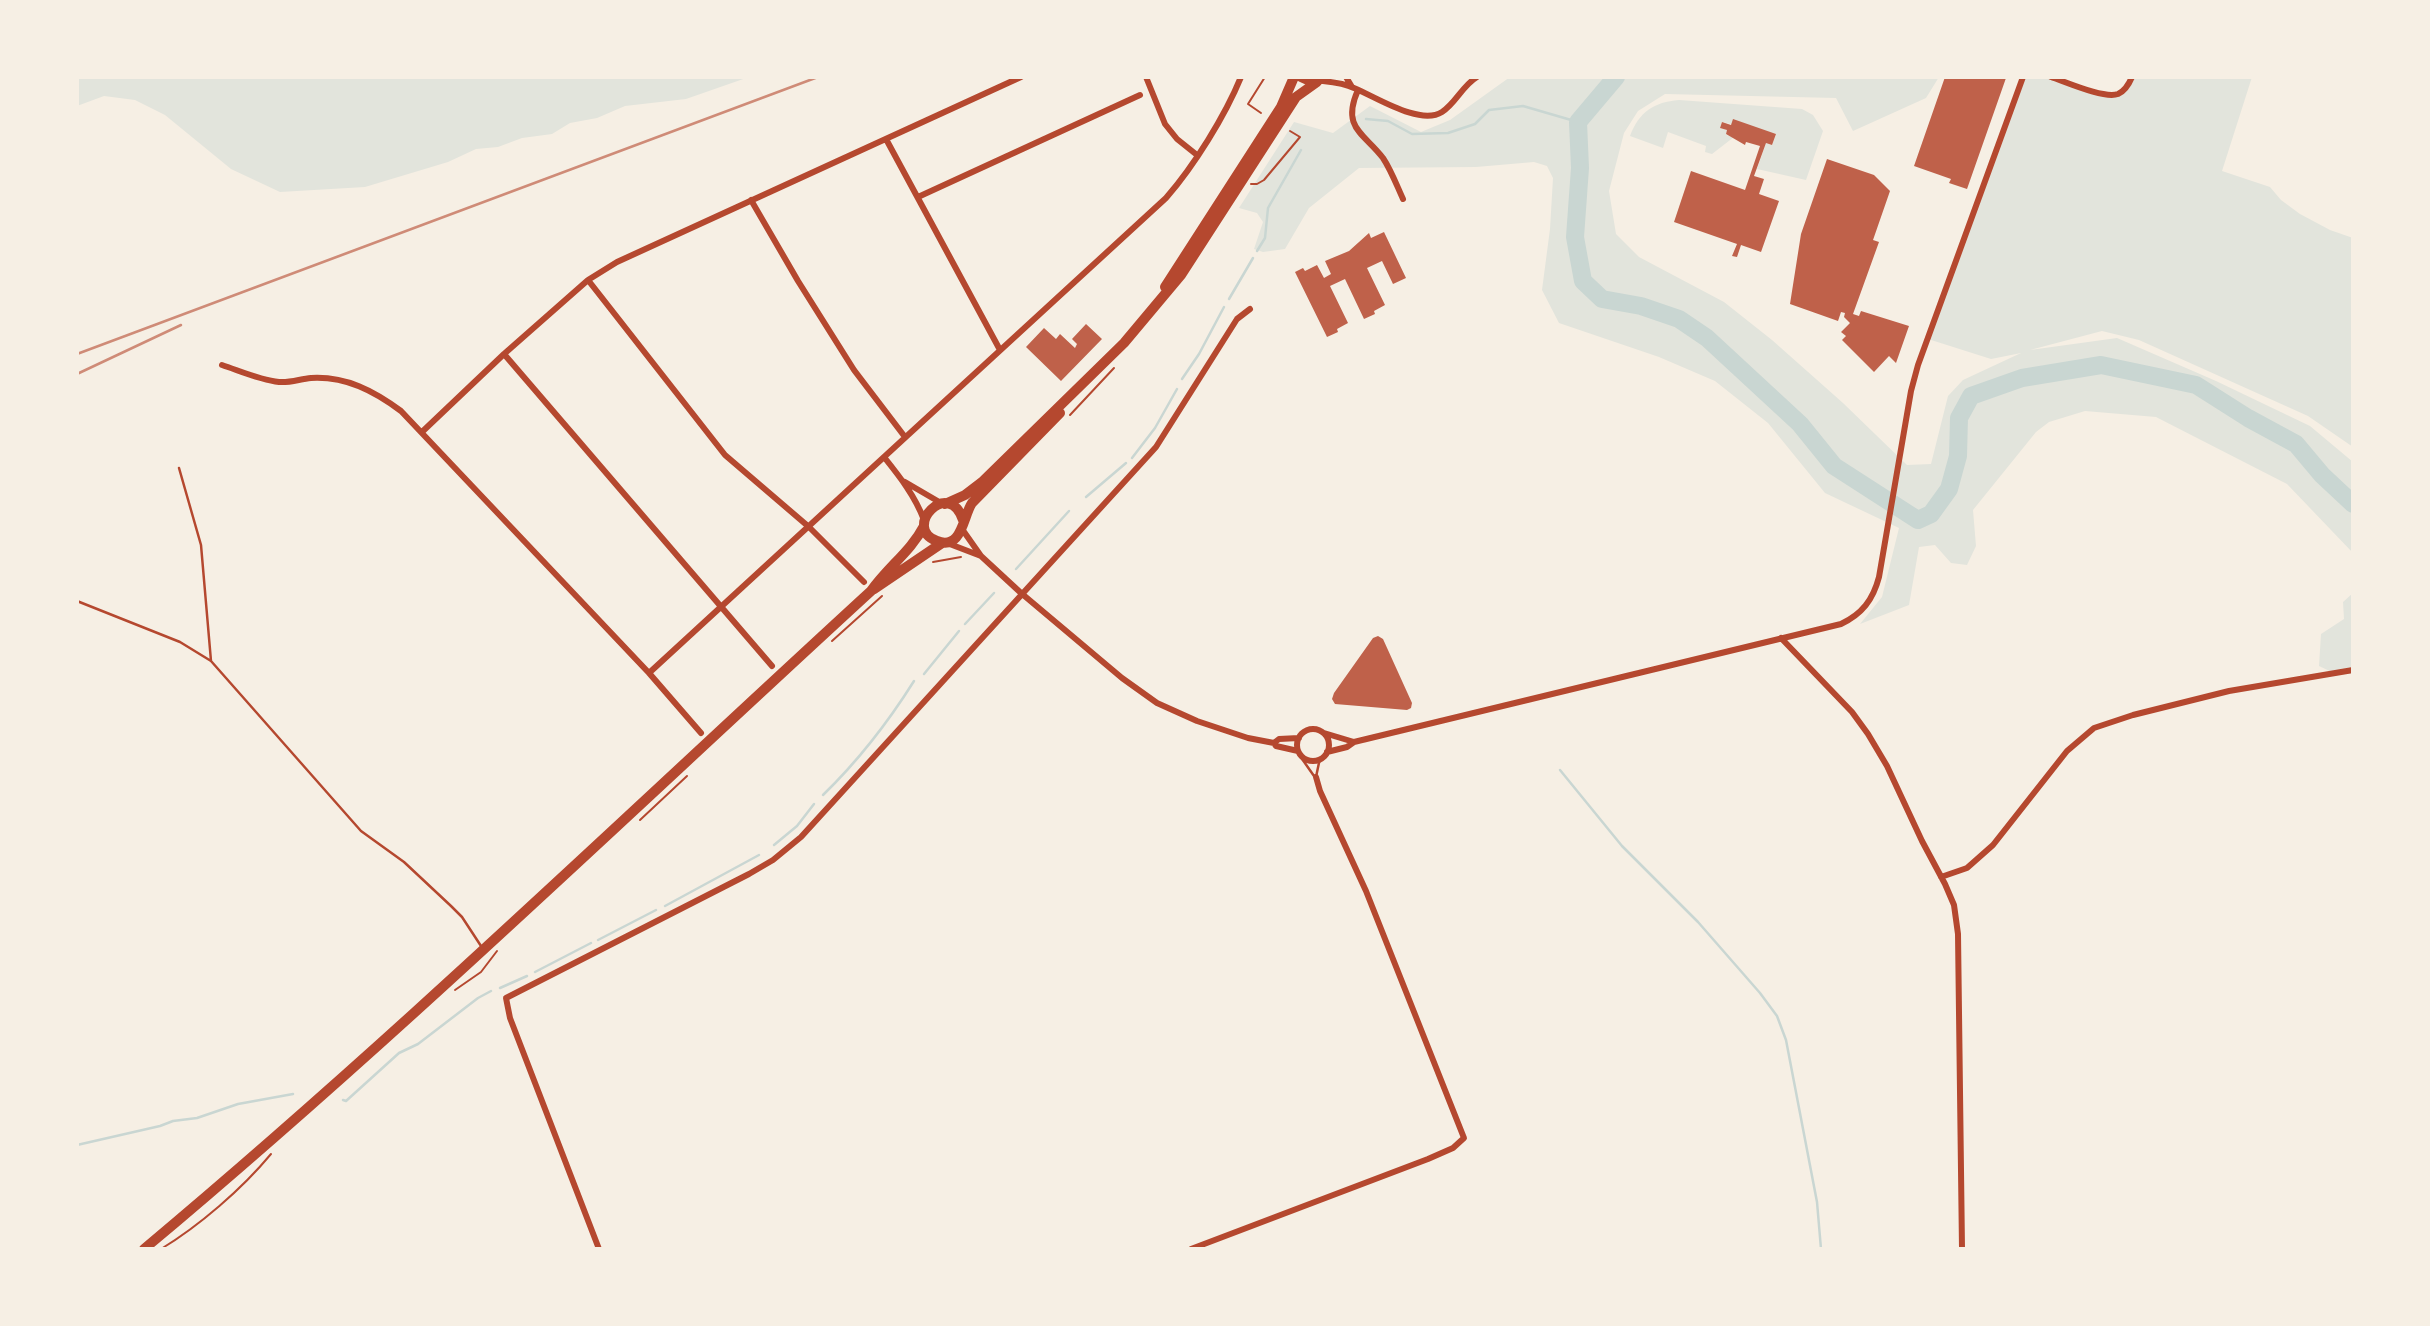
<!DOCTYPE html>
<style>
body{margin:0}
#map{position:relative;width:2430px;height:1326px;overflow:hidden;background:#f6efe4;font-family:Ubuntu,sans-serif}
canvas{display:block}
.frame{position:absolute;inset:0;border:79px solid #f6efe4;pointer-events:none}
</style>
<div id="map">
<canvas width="2430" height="1326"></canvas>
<div class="frame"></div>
</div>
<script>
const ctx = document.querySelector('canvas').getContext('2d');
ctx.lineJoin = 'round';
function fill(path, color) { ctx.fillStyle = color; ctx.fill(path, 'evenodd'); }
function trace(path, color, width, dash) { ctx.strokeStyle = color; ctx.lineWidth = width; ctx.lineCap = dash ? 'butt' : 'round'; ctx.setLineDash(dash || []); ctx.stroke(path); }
const green = new Path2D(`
 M77,77H749L686,99L625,106L597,118L570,123L552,134L522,138L498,147L476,149L448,162L365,187L280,192L231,169L165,115L135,100L104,96L77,106Z
 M1510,77H1939L1926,98L1853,131L1836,98L1665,94L1638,111L1624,133L1609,191L1616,234L1639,257L1724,302L1772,340L1843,403L1907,465L1931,464L1948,396L1963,380L2021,353L1991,359L1928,339L2023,77H2051L2105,95L2125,89L2132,77H2252L2222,171L2270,187L2281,200L2300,214L2330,230L2353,238V447L2308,416L2139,340L2102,331L2030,350L2117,338L2216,381L2310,426L2353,462V553L2287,484L2156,417L2085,411L2049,422L2036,432L1973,510L1976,546L1967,565L1951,563L1935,545L1919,547L1909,605L1860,624L1882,597L1899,528L1825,493L1768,423L1715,381L1659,357L1559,323L1542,290L1550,229L1553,178L1547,166L1534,162L1476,167L1359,168L1309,208L1285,249L1263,252L1254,249L1263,222L1257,213L1239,208L1294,122L1333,133L1370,106L1421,132L1450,120Z
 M1679,100L1802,109L1813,115L1823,131L1806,180L1757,169L1766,143L1772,145L1776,134L1722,122L1720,128L1727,130L1726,135L1734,137L1712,154L1705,152L1706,146L1668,132L1663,148L1630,136C1639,112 1654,102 1679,100Z
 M2353,593V673L2338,675L2319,666L2321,634L2344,619L2343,602Z`);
const stream = new Path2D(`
 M1366,119L1388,121L1412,134L1448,133L1475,124L1489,110L1523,106L1578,122
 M1257,251L1265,238L1268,208L1301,150
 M1229,299L1253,258
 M1182,379L1199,354L1224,307
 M1132,458L1155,428L1177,389
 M1086,497L1126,463
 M1016,569L1069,511
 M965,624L994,593
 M924,674L959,631
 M1560,770L1622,846L1698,922L1760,993L1777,1016L1786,1040L1817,1202L1821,1249
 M823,795C859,760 887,724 914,681
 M774,845L797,826L814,804
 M665,906L759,855
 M598,940L656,910
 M535,972L591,943
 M500,988L527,976
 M343,1100L346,1101L399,1053L418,1044L478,998L491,991
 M77,1145L160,1126L173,1121L197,1118L238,1104L293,1094`);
const river = new Path2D(`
 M1616,77L1578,122L1580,168L1575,237L1583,281L1602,299L1641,306L1679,319L1707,338L1800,424L1834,466L1910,515L1918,520L1931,514L1949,489L1958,456L1959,418L1971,396L2022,378L2101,365L2196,385L2248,418L2296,444L2322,475L2353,504`);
const building = new Path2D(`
 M1945,77L2006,78L1967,189L1949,183L1951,179L1914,166Z
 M1733,119L1776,134L1772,145L1766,143L1754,176L1764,179L1759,194L1779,201L1761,252L1741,245L1737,257L1732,256L1737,244L1674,222L1691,171L1745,190L1760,146L1746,142L1745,145L1726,134L1727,130L1720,128L1722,122L1731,125Z
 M1827,159L1874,175L1890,191L1873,240L1879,242L1853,314L1859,316L1861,311L1909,326L1896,363L1889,356L1874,372L1842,340L1846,336L1841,332L1850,323L1844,317L1845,313L1841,312L1838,321L1790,304L1801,234Z
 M1384,232L1406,278L1393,284L1382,261L1367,268L1385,305L1374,311L1375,314L1364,319L1345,279L1330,286L1348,323L1337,329L1338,332L1327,337L1295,272L1303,268L1305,271L1317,265L1324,278L1331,274L1325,261L1349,251L1369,233L1371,238Z
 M1086,324L1102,339L1061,381L1026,347L1044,328L1056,339L1060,334L1075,348L1077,344L1072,339Z
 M1378,636L1383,639L1412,703L1411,708L1407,710L1335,704L1332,699L1334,693L1373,638Z`);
const path = new Path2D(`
 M1261,113L1248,104L1265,77
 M1251,184H1257L1264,180L1300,137L1290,131
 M1070,415L1114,368
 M933,562L961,557
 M832,641L882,596
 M640,820L687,776
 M455,990L481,972L497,951
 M161,1249C199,1226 242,1189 271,1154`);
const service = new Path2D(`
 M179,468L201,545L211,661
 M77,601L180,642L211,661L361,831L404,862L451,906L462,917L481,946
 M1300,756L1314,776
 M1316,777L1320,758`);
const minor = new Path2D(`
 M1146,77L1165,124L1177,139L1197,155
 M1346,77L1352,87
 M2051,77C2066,82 2104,99 2118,94C2125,91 2129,84 2132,77
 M1323,81C1332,82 1346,84 1354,88C1376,97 1420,126 1442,112C1456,103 1462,86 1477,77
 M1358,90C1341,128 1364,133 1383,158C1391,170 1397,186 1403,199
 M886,139L1000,350
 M918,197L1140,95
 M751,200L798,281L854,370L905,437
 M588,280L725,455L809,527L864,582
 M504,354L772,666
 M222,365C240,371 260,380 279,382C290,383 300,379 311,378C346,376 374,391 401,411L649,673L701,733
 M423,431L504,354L588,280L617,262L1021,77
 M905,482L941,503
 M924,520C915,496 900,477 884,457L1166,198C1194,166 1225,116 1241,77
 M962,529L981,556L1021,593L1122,678L1157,703L1197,721L1248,738L1274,743L1276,746L1298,751
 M947,543L981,556
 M1781,638L1852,712L1868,734L1887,766L1922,841L1945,884L1954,905L1958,934L1962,1249
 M649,673L884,457
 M1297 745a16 16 0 1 1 32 0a16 16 0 1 1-32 0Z
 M1324,733L1354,742
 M1274,743L1279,739L1299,738
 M1327,752L1347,747L1354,742L1841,624C1862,614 1873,600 1879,577L1911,391L1918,365L2023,77
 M1941,877L1967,868L1993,845L2067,751L2094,728L2133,715L2229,691L2353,670
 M599,1249L510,1018L506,998L749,874L773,860L801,837L1156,447L1237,319L1250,309
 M1191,1249L1428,1159L1453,1148L1464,1138L1366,891L1320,791L1316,777`);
const primary = new Path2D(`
 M1301,77L1312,82L1327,77
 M1165,287L1281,107L1294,77
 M945,504L965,495L982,482L1124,343L1181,275L1296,97L1317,82
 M963,520C949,477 901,528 937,541C962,551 963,516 972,503L1060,413
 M874,589L942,543
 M144,1249C395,1039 630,812 871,591C888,567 911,551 924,526`);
const rail = new Path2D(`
 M77,354L818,77
 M77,374L181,325`);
fill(green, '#e2e4dc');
trace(stream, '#c9d6d2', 2.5);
trace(river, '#c9d6d2', 18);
fill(building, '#bf614a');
trace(path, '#b5482f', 2);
trace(service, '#b5482f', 2.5);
trace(minor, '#b5482f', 6);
trace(primary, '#b5482f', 10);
trace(rail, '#cf8b77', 2.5);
</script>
